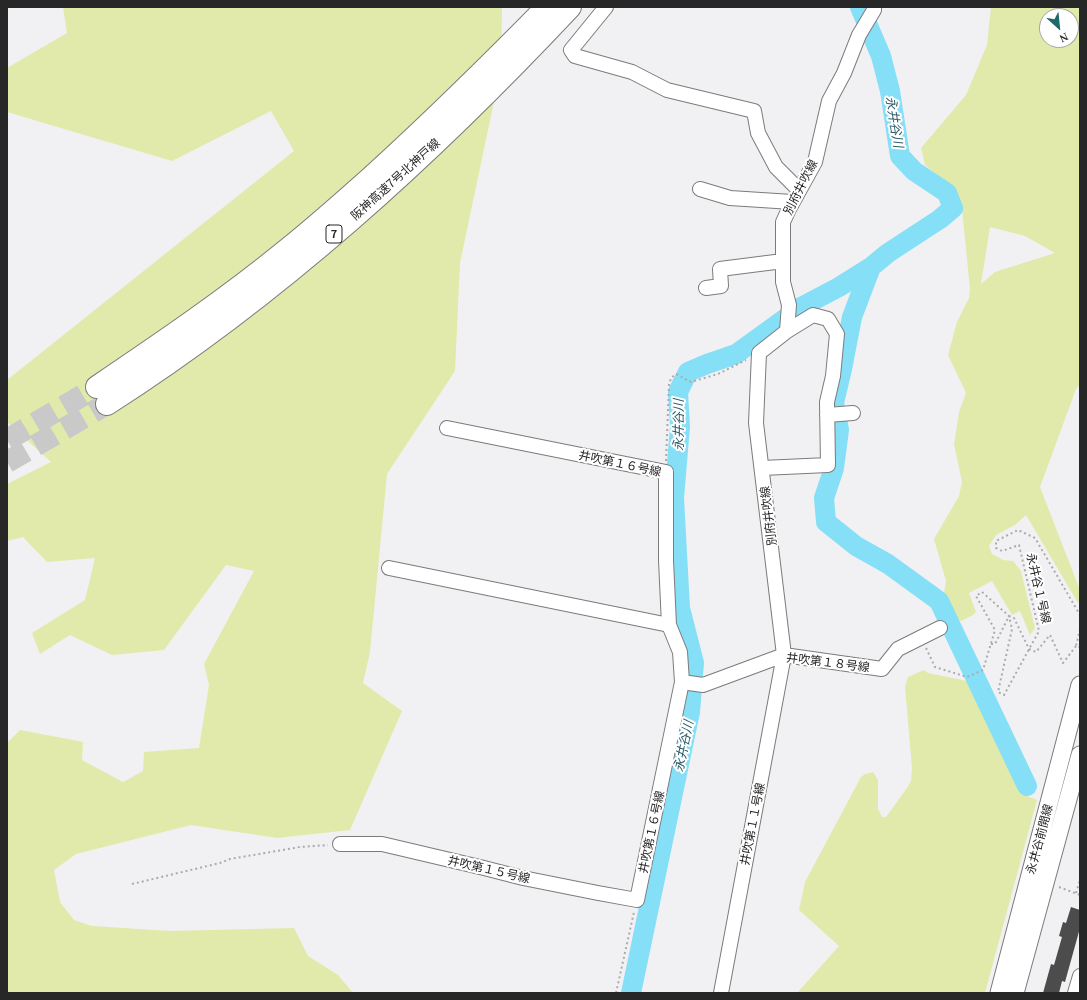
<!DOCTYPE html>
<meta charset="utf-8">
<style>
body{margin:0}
#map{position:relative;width:1087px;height:1000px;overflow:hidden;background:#f1f1f3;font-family:Georgia,serif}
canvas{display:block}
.frame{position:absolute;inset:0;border:8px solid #272728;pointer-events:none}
.north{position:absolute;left:1039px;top:8px;width:40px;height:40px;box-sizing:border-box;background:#fff;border:1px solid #a9a9a9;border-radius:50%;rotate:153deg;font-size:11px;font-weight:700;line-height:16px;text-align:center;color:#272728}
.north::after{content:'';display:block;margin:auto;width:14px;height:18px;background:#1e6a68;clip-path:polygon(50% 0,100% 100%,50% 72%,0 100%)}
</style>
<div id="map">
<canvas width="1087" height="1000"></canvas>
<div class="frame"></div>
<div class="north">N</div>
</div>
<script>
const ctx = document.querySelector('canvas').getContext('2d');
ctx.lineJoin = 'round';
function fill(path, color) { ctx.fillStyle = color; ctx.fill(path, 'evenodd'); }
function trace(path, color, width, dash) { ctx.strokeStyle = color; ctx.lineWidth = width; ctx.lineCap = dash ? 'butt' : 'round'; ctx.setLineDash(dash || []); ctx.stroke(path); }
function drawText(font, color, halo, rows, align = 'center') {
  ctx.font = font + ' Georgia,"Noto Sans JP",serif'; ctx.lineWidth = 4; ctx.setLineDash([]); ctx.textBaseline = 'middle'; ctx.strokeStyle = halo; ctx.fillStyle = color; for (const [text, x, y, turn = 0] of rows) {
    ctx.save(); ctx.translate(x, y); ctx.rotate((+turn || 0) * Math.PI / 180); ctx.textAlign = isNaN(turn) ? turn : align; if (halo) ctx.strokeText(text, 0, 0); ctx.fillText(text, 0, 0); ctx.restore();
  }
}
const green = new Path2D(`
 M63,7H502L501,68L460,263L455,371L387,474L370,652L363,683L402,711L350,830L277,838L191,825L76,854L54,870L60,902L74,920L92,926L170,931L294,928L308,956L338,975L353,993H7V743L20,730L83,742L82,760L123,782L143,771L144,752L199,748L209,685L204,664L254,571L226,565L164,650L112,655L70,635L40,654L32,633L85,600L95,558L47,562L23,537L7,541V484L51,462L7,422V380L294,151L271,111L172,161L7,112V68L67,33Z
 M991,7H1080V385L1076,389L1040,487L1080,590V599L1078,603L1026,515L1015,525L996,535L989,546L992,554L1003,560L1013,561L1021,571L1035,628L1030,635L1020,611L1012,615L992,581L969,593L976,612L973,615L961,621L954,617L943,598L946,581L934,539L959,496L962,482L954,444L959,412L966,393L948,355L957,322L969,298L970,289L962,209L945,182L925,165L921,148L966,95L987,45ZM1047,16H1071V40H1047ZM990,227L1025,236L1055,253L995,272L981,284Z
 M924,670L928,673L972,682L1025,795L1037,800L985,993H797L839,946L799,910L805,882L861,777L865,774L873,772L878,780V809L882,817H886L907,788L911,781L912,768L905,686L908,677Z`);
const river = new Path2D(`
 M871,267L852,317L842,369L834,403L839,430L834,468L824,498L826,522L856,546L888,564L939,601L1027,786
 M631,993L690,712L694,663L680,608L674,498L680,427L678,392L688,372L707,364L736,354L801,307L839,287L871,267L888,253L940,219L953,208L947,193L914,171L900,156L890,91L881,56L860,7`);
const building = new Path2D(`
 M1071,907L1080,910V928L1065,982L1062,981L1059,993H1043L1051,964L1054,965L1062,937L1059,936L1063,922L1066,923Z`);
const motorwayTunnel = new Path2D(`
 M7,440L97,387
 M7,462L107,404`);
const path = new Path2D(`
 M666,461L669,385L671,378L676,374L691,382L718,374L746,360
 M1080,629L1076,646L1080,647
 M991,644H995L1009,616L1014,618L1029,649L1036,652L1050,635L1063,663L1076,646
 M926,648L935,667L967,677L983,670L995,630L976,596L982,592L1009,616L1012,629L998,692L1004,695L1039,631L1019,545L1002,551L996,548V541L1018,530L1035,538L1080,615V618
 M132,884L220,863L230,859L300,847L328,845
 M1059,887L1080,895
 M1076,893L1080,880
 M616,993L634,912`);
const minor = new Path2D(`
 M606,7L571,50L575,56L632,72L667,90L754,111L758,133L776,167L799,190
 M700,189L730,198L792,202
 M706,288L721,286L720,269L783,261
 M787,331L789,305L783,282V222L789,209L815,162L829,101L844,73L859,35L874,10V7
 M827,415L853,413
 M389,568L669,625
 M682,682L703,685L784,655L882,669L898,649L940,628
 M340,844H382L484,868L523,878L598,893L637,900L682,682L680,652L669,625L666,560V472L447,428
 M721,993L784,655L756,423L759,353L787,331L813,315L828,319L837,334L833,376L827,402L828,465L762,468
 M1075,993L1080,976`);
const tertiary = new Path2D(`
 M999,993L1080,685
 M1015,993L1080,755`);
const motorway = new Path2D(`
 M97,387C162,343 227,299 288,249C318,225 347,199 375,174C434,120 491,64 547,7
 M107,404C279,294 431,155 570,7`);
const shields = [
 [334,234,16]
];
const shieldNames = [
 ["7",334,234]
];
const streetNames = [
 ["阪神高速7号北神戸線",395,179,-42],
 ["別府井吹線",800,187,-63],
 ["井吹第１６号線",620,463,12],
 ["別府井吹線",768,516,-97],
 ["永井谷１号線",1039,588,77],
 ["井吹第１８号線",828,662,7],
 ["井吹第１１号線",752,824,-79],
 ["井吹第１６号線",651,832,-78],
 ["永井谷前開線",1039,839,-75],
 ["井吹第１５号線",489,869,13]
];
const waterNames = [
 ["永井谷川",895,122,81],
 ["永井谷川",678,425,-90],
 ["永井谷川",683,746,-78]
];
fill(green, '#e1eaaa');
trace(river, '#85dff6', 20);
fill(building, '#4c4c4d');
trace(motorwayTunnel, '#c9c9ca', 22, [22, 11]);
trace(minor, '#7b7b7c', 16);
trace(tertiary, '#7b7b7c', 19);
trace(motorway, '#7b7b7c', 24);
trace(path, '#ababad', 2, [2, 3]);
trace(minor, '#fff', 14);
trace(tertiary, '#fff', 17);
trace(motorway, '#fff', 22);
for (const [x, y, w] of shields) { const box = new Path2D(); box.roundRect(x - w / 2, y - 9, w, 18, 3); ctx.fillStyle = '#fff'; ctx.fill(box); trace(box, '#272728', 1); }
drawText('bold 11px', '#272728', null, shieldNames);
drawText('12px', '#272728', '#fff', streetNames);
drawText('italic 13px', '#2a5c69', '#fff', waterNames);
</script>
